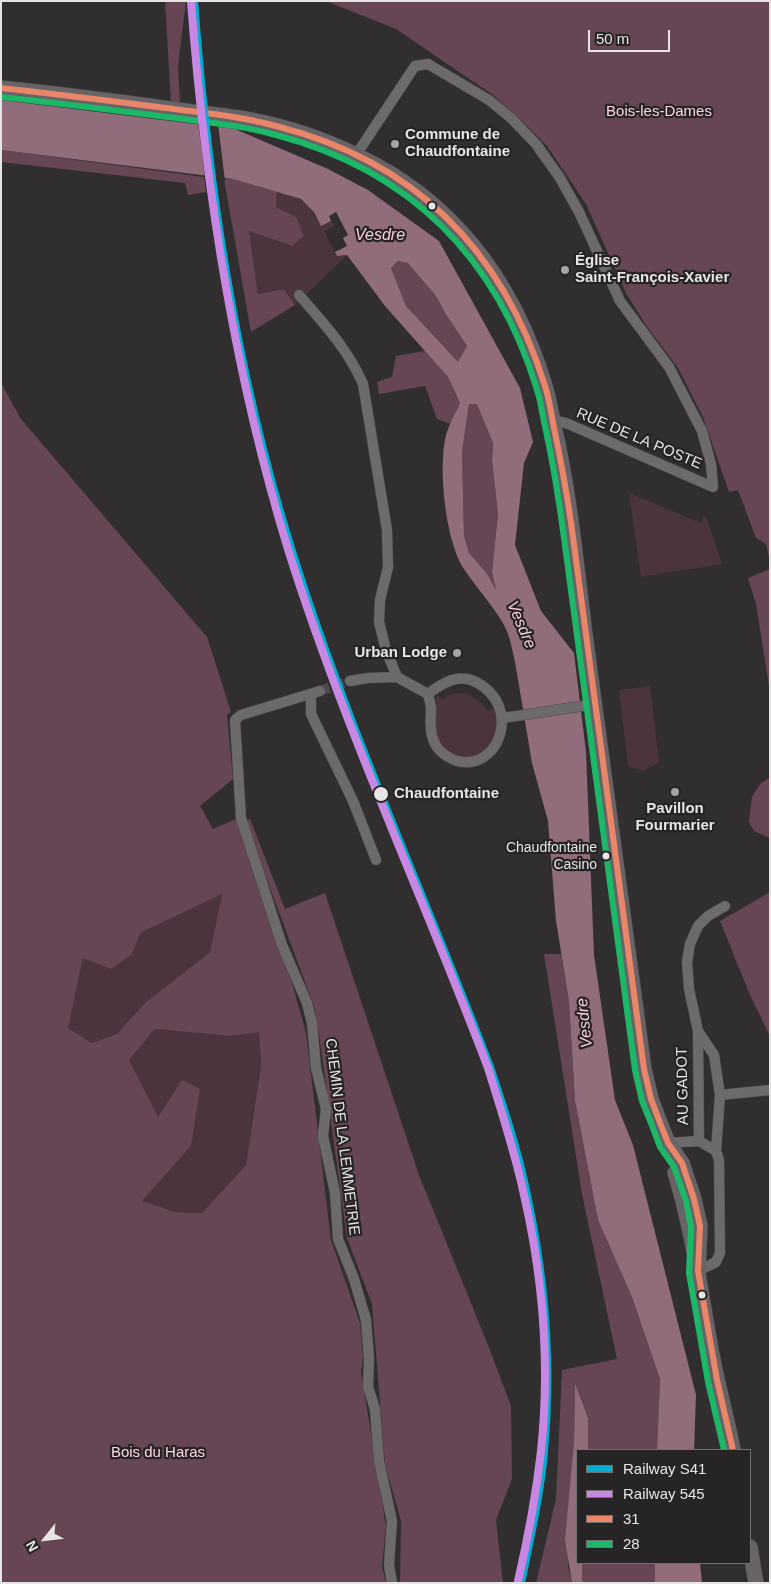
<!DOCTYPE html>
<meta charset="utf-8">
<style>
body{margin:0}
#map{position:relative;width:771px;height:1584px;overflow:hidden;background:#302e2f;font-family:Arial,sans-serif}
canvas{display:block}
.frame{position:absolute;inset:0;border:2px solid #e7e4e5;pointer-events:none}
.legend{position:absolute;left:576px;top:1449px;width:175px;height:115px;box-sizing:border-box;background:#272425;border:1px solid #747172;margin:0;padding:6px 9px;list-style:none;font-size:15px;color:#e7e4e5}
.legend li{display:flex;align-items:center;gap:10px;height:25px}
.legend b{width:25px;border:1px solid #747172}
.north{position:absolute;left:20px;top:1514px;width:50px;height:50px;-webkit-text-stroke:4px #272425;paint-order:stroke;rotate:241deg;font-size:14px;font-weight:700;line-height:20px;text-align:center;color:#e7e4e5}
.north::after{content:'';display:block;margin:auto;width:18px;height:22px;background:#e7e4e5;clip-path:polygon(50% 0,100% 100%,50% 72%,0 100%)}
.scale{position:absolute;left:588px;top:30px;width:82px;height:22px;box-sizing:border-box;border:2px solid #e7e4e5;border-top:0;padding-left:6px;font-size:15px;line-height:18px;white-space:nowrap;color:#e7e4e5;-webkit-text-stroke:4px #272425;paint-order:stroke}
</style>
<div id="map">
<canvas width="771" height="1584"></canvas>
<div class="frame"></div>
<ul class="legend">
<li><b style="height:6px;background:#06acd0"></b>Railway S41</li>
<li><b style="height:6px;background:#c787e3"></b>Railway 545</li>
<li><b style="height:6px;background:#e98669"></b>31</li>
<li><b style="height:6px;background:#1ab867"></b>28</li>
</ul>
<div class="north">N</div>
<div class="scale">50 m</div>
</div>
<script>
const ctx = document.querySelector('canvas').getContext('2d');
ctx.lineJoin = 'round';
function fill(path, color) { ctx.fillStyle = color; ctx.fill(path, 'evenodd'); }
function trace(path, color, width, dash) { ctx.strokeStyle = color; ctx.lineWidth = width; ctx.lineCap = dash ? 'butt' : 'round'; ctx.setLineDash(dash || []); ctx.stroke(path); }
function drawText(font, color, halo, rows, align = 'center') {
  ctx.font = font + ' Arial,sans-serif'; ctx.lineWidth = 4.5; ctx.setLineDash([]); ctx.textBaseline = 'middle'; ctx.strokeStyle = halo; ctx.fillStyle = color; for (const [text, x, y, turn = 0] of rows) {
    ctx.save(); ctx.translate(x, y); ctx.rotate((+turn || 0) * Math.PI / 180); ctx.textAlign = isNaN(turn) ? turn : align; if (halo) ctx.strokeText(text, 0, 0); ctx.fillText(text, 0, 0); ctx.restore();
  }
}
const green = new Path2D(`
 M277,192C304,199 308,201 321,226L331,221L334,226L324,231L337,256L347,255L295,305L284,289L258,294L249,231L292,246L296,217L276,207Z
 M629,493L701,523L704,516L707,519L722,564L641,577Z
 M650,686L659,762L643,771L628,766L619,690Z
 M458,693C471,694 480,699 487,711L496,707C499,715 497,721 496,730C495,733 495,738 493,741C484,766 446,760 437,740C433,732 435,721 436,713C436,706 435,700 437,694L442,700L450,694Z
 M222,894L210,952L145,1003L117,1034L92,1043L68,1028L83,958L132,954L140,933Z
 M155,1029L231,1036L259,1031L261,1066L246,1165L202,1213L175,1212L142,1201L191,1146L158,1118L129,1060Z`);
const forest = new Path2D(`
 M165,1H186L178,66L180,102L171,103Z
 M326,1H770V561L766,544L756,538L738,490L729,492L703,417L678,368L648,328L627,295L586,204L547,146L522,121L493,95L396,29Z
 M1,150L204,177L206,192L188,195L185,183L1,162Z
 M224,179H233L277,192L276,207L296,217L304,236L292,246L249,231L258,294L284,289L295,305L251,332Z
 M398,261L408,262L436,296L445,313L467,346L458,363L406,306L391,268Z
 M425,351L448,377L460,403L451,424L437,419L425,386L379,394L377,382L392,377L396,356Z
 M1,383L21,419L207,637L231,712L227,715L233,779L200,806L213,829L236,819L292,983L306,1033L331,1240L360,1323L363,1357L361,1372L386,1526L382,1566L386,1583H1ZM222,894L210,952L145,1003L117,1034L92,1043L68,1028L83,958L111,969L132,954L140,933ZM155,1029L231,1036L259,1032L261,1066L246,1165L202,1213L175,1212L142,1201L191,1146L200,1089L182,1080L158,1117L129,1060Z
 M469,404H478L493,443L492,461L498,514L492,572L496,591L469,553L464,534L462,452Z
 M770,569V692L756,604L748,578Z
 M770,777V838L754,831L749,822L752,797L760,784Z
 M250,819L285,909L325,893L419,1175L488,1345L511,1406L512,1479L496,1520L503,1583H400L401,1521L385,1464L372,1304L347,1238L320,1041L314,1006L245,821Z
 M770,892V1036L750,995L720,921Z
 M544,954H561L569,1001L575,1101L598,1220L632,1297L660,1379L657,1450H588V1418L575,1386L574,1442L568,1566L572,1583H536L556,1499L562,1370L617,1359L582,1194Z
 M582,1563H655V1583H582Z`);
const water = new Path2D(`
 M1,100L235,129L328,169L368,190L439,241L520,388L533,442L524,463L515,545L541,611L574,653L586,752L594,955L615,1100L633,1145L696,1395L694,1450H657L660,1379L632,1297L598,1220L575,1101L569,1001L556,921L548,821L532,763L515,662C512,649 510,636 504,625C492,604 475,586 462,566C445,536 438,468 446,435C449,424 456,413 460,403L448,377L385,306L347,255L337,256L335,252L347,246L343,238L348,235L336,212L329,216L331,221L321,226L314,212L301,199L233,179L1,150ZM398,261L408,263L436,296L445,313L467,346L458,362L406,306L391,268ZM469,404H477L493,443L492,461L498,514L492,572L496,590L487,574L469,553L464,535L462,452Z
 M575,1384L588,1418V1450H577V1563H582V1583H572L565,1540L574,1442Z
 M655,1563H700L702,1583H655Z`);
const pier = new Path2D(`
 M198,122L218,124L225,181L205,179Z`);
const streetTunnel = new Path2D(`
 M320,691L350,681`);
const street = new Path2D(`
 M356,155L415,66L428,64L489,100L511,118L536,144L560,178L579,212L620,301L669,367L702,431L711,464L713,487L566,423L553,420
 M299,295C325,325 347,348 363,384L387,530L388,567L380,600L379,622L386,650L397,677
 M397,677L428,694C429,699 431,704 431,709C431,720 429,729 433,739C436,749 445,756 454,760C498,775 524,707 476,682C458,673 442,683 428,694
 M350,681L368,678L397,677
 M320,691L241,715L235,720L241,818L282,945L307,1003L312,1023L316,1068L326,1109L323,1136L335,1193L338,1239L354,1279L366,1320L369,1359L368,1387L375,1409L379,1461L392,1521L389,1565L392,1583
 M311,695V714L353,801L376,860
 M503,718L596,704
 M698,1031L714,1055L720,1095L716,1151
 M720,1095L770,1090
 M699,1141L698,1031L689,989L687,962L690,944L698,926L708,916L725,906
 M668,1143L699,1141L716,1151L719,1160L720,1253L716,1262L698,1271`);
const primary = new Path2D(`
 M1,88C58,94 114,101 171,109C198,113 225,115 252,120C287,127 324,139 356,155C454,201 514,283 545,386C549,399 551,413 554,426C571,499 577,575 587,649C607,789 624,929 644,1069L651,1099L659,1120L668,1143L682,1163L694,1199L700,1226L698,1271
 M675,1173C692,1228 699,1282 709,1338C715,1376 726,1413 733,1450
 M750,1547L756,1583`);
const bus1 = new Path2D(`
 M1,88C56,94 111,101 166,108C203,113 240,116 276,126C415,161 503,251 545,386C549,398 551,411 553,423C561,461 568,499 573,537L644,1069L651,1099L659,1120L668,1143L682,1163L694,1199L700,1226L698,1271L717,1380L733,1450`);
const bus2 = new Path2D(`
 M1,97C57,103 112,110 167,117C204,122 240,125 276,135C410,170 497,258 537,390C541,402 542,414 545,426C553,463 559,500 564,538L635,1070L642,1101L651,1123L660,1147L674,1167L686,1201L691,1227L689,1273L708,1382L724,1450`);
const rail1 = new Path2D(`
 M194,1C208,186 235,368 290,545C345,723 424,893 490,1067C504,1109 518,1151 527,1195C545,1278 552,1366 544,1452C540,1496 530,1539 521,1583`);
const rail2 = new Path2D(`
 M191,2C205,186 233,369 287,546C342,723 422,894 488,1068C501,1110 515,1152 524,1195C543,1278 550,1366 541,1451C536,1495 528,1538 518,1581`);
const markers = [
 [395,144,5,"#a7a4a5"],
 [432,206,4.5,"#e7e4e5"],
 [565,270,5,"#a7a4a5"],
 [457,653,5,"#a7a4a5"],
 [675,792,5,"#a7a4a5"],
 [381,794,8,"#e7e4e5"],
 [606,856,4.5,"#e7e4e5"],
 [702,1295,4.5,"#e7e4e5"]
];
const busNames = [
 ["Chaudfontaine",597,848],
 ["Casino",597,865]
];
const parkNames = [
 ["Bois-les-Dames",659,112],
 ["Bois du Haras",158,1453]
];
const poiNames = [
 ["Commune de",405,135],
 ["Chaudfontaine",405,152],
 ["Église",575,261],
 ["Saint-François-Xavier",575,278],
 ["Urban Lodge",447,653,"right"],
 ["Pavillon",675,809,"center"],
 ["Fourmarier",675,826,"center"]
];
const streetNames = [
 ["RUE DE LA POSTE",639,439,23],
 ["AU GADOT",683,1086,-91],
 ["CHEMIN DE LA LEMMETRIE",342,1137,83]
];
const stopNames = [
 ["Chaudfontaine",394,794]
];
const waterNames = [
 ["Vesdre",380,236],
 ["Vesdre",521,625,67],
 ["Vesdre",585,1023,-96]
];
fill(green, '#4b343e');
fill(forest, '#664654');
fill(water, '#916c7b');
fill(pier, '#302e2f');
trace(streetTunnel, '#4b494a', 10, [10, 5]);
trace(street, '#4e4c4d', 11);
trace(primary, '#4e4c4d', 16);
trace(street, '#6c6a6a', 10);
trace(primary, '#686366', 15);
trace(bus1, '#e98669', 6);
trace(bus2, '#1ab867', 6);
trace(rail1, '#06acd0', 8);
trace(rail2, '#c787e3', 8);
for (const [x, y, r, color] of markers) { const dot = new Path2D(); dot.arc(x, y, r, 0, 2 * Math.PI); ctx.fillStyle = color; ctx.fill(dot); trace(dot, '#272425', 2); }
drawText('14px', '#e7e4e5', '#272425', busNames, 'right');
drawText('15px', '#fdd3e4', '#272425', parkNames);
drawText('bold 15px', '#e7e4e5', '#272425', poiNames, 'left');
drawText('15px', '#e7e4e5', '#272425', streetNames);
drawText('bold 15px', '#e7e4e5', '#272425', stopNames, 'left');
drawText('italic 16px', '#f7cddd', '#272425', waterNames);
</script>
